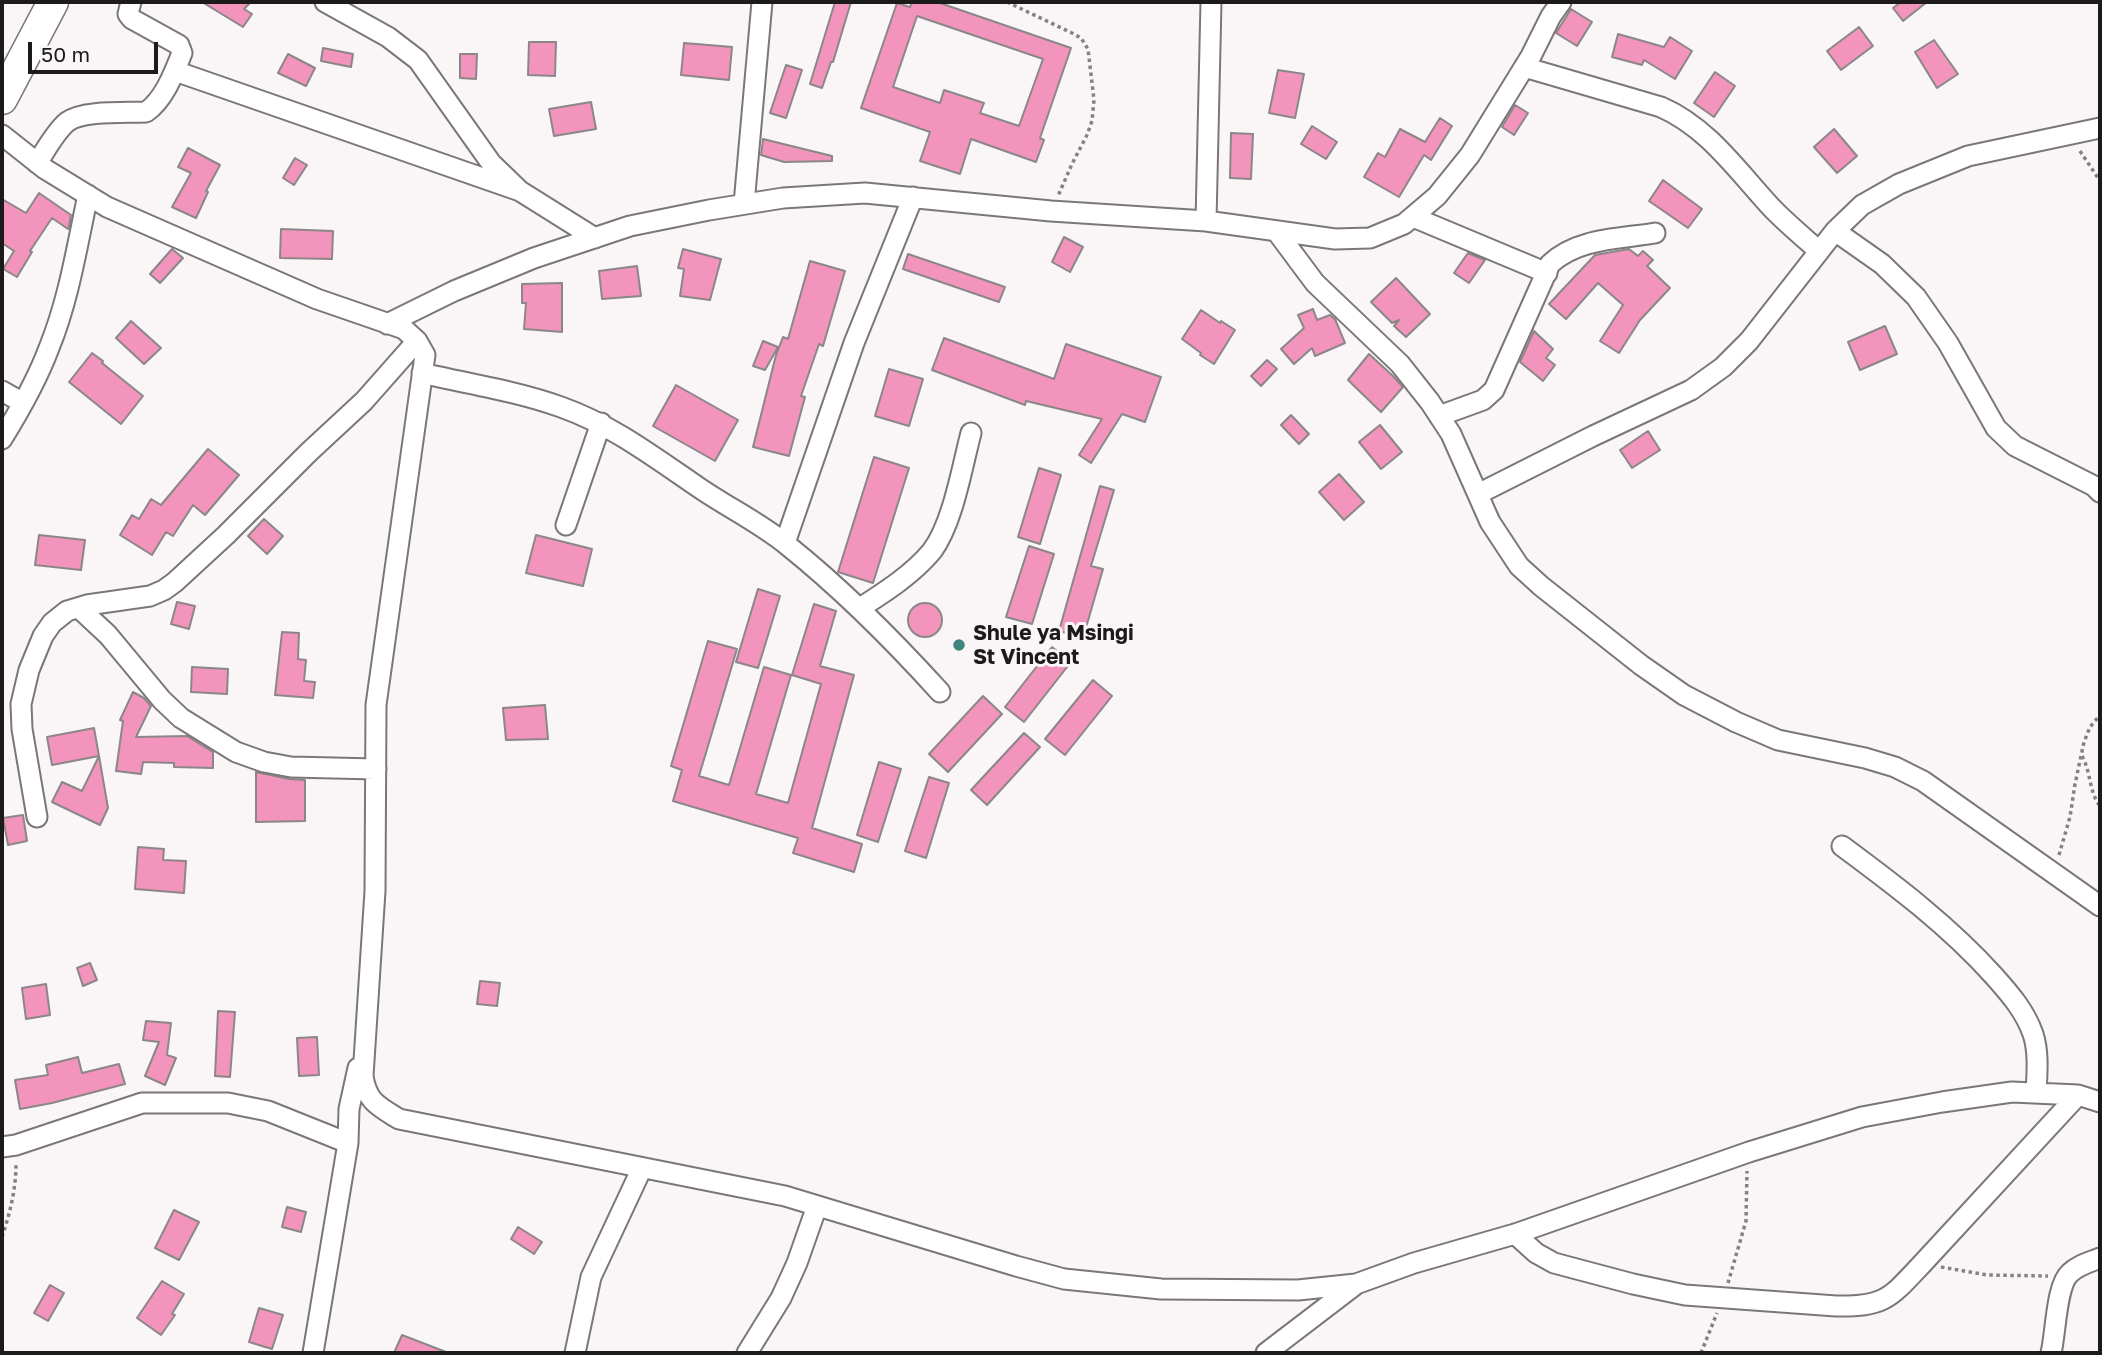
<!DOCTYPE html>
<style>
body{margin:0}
#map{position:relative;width:2102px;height:1355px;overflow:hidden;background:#faf5f7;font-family:"Golos Text",sans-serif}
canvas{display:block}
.frame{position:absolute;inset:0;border:4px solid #1c1a1b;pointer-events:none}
.scale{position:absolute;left:28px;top:42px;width:130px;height:32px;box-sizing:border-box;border:4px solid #1c1a1b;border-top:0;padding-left:9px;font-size:21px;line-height:24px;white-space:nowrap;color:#1c1a1b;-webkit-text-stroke:5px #faf5f7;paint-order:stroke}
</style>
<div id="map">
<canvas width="2102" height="1355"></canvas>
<div class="frame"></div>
<div class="scale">50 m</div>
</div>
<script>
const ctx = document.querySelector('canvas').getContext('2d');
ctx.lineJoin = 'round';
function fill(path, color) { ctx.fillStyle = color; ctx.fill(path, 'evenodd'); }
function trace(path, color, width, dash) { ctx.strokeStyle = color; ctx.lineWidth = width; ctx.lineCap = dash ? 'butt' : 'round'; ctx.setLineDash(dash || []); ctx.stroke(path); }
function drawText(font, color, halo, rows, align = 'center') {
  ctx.font = font + ' "Golos Text",sans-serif'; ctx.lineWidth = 6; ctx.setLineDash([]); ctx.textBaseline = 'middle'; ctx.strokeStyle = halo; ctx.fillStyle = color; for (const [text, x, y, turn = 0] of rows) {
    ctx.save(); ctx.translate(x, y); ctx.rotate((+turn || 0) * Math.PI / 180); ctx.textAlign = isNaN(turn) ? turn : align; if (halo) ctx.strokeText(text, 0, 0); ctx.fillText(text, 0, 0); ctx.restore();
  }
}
const building = new Path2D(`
 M202,2H251L244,9L252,14L243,27Z
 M835,2H851L833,62H831L822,88L810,84Z
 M912,2H937L1071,48L1040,138L1044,140L1036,162L971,139L960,174L920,161L930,132L861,108L897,3L910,7ZM917,16L1043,59L1019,126L980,113L984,103L944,90L940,103L893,87Z
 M1901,2H1927L1903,21L1893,8Z
 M1571,9L1592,22L1577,46L1556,33Z
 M1859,27L1873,46L1841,70L1827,51Z
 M1618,34L1664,47L1670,37L1692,51L1675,79L1644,60L1642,65L1612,57Z
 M1934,40L1958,74L1937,88L1915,52Z
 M529,42H556L555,76L528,75Z
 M684,43L732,47L729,80L681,75Z
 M323,48L353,54L351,67L321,61Z
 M288,54L315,68L306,86L278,73Z
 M460,54H477L476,79L460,78Z
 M786,65L802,70L786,118L770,113Z
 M1278,70L1304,74L1295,118L1269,113Z
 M1715,72L1735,86L1714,117L1694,103Z
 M591,102L596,129L554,136L549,109Z
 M1515,105L1528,113L1514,135L1502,127Z
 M1440,118L1452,126L1431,160L1424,155L1399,197L1364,177L1378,153L1385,157L1400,129L1425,142Z
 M1312,126L1337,142L1326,159L1301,144Z
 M1834,129L1857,156L1837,173L1814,147Z
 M1231,133L1253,134L1251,179L1230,178Z
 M763,139L832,156V161L784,162L761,155Z
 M188,148L220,165L206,191L208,192L196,218L172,207L191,173L178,167Z
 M295,158L307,165L294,185L283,178Z
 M1663,180L1702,209L1688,228L1649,201Z
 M39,193L71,215L69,227L68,229L52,218L30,251L32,252L17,277L3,269L14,251L2,243V199L26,213Z
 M281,229L333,231L332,259L280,258Z
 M1064,237L1083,247L1070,272L1052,262Z
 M172,249L183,258L160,283L150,274Z
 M683,249L721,259L710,300L680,296L684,269L678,268Z
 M1629,249L1638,256L1643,251L1653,260L1647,266L1670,288L1640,320L1619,353L1600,341L1623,305L1598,283L1566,319L1549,304L1595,255Z
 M1468,253L1485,260L1469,283L1454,273Z
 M908,254L1005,287L999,302L903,269Z
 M810,261L845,271L823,346L819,344L801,396L805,397L789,456L753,447L776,355L783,337L788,339Z
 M637,266L641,296L602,299L599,271Z
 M1396,278L1430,314L1406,337L1394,326L1399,320L1392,323L1371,302Z
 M562,283V332L524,329L526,303H522V284Z
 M1313,309L1317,320L1330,315L1335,319L1345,343L1315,356L1312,348L1294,364L1281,349L1304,328L1298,315Z
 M1201,310L1220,323L1221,321L1235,330L1214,364L1200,355L1201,353L1182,339Z
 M131,321L161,348L144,364L116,338Z
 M1885,326L1897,354L1860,370L1848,342Z
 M1534,331L1553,349L1546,358L1555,365L1543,381L1520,362Z
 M944,338L1054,379L1066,344L1161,377L1145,422L1122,414L1091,463L1079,455L1102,419L1026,401L1025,405L932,370Z
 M763,341L778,347L765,370L753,366Z
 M92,353L103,361L102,363L143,396L121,424L69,382Z
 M1369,354L1393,376L1403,387L1381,412L1348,380Z
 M1267,360L1277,369L1261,386L1251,376Z
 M889,369L923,379L909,426L875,416Z
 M676,385L738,420L715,461L653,426Z
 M1291,415L1309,434L1299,444L1281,425Z
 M1380,425L1402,452L1381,469L1359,442Z
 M1648,431L1660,450L1632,468L1620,450Z
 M208,449L239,475L205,515L193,505L173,536L166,532L152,555L120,535L132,515L139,519L151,499L161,505Z
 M874,457L909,468L873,583L838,572Z
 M1039,468L1061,475L1040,544L1018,537Z
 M1339,474L1364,502L1344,520L1319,492Z
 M1100,486L1114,490L1091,566L1103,569L1083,638L1059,631Z
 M264,519L283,536L267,554L248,536Z
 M39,535L85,540L81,570L35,565Z
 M536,535L592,549L583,586L526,573Z
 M1029,546L1054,554L1032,624L1006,617Z
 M758,589L780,596L758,668L736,662Z
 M177,602L195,606L189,629L171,624Z
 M908 620a17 17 0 1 1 34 0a17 17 0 1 1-34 0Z
 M814,604L836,611L820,666L854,675L812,828L862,844L854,872L793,853L798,838L673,801L682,770L671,766L708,641L737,649L699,776L729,785L764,667L791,675L756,794L788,803L821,684L792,675Z
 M282,632L299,633L298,659L306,660L304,681L315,682L313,698L275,695Z
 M1052,647L1071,662L1024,722L1005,707Z
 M192,667L228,669L227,694L191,692Z
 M1093,680L1112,696L1065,755L1045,739Z
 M133,692L144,698L151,706L136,737L187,736L213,752V768L174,767V763L143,762L141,774L116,771L123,721L120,720Z
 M983,696L1002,714L948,772L929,754Z
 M545,705L548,739L506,740L503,708Z
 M94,728L99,756L52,765L47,737Z
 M1024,733L1040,747L987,805L971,790Z
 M99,756L108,808L100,825L52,802L62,782L82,791Z
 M879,762L901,769L878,842L857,835Z
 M256,772L289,779L305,780V821L256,822Z
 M929,777L949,783L926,858L905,851Z
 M23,815L27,841L8,845L3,818Z
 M138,847L164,849L163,860L186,861L184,893L135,889Z
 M90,963L97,980L83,986L77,968Z
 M480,981L500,983L497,1006L477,1004Z
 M46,984L50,1015L26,1019L22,988Z
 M218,1011L235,1012L230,1077L215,1076Z
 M146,1021L171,1023L167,1055L176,1058L165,1085L145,1076L159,1042L143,1040Z
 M317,1037L319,1075L299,1076L297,1038Z
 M78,1057L82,1073L119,1064L125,1084L52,1103L20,1109L15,1080L48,1075L46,1065Z
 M287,1207L306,1212L301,1232L282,1227Z
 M174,1210L199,1222L179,1260L155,1248Z
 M518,1227L542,1242L534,1254L511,1239Z
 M162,1281L184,1294L172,1314L175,1315L161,1335L137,1318Z
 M50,1285L64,1293L48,1321L34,1313Z
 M259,1308L283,1315L272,1349L249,1342Z
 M402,1335L446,1352V1353H394Z`);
const path = new Path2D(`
 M1007,2L1072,33L1081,38L1088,49L1094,100L1092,121L1087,135L1072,164L1058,196
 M2080,151L2100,181
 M2082,756C2091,772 2089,792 2100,806
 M2059,855L2070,817L2075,784L2084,742L2090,727L2100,715
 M2,1237C10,1213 16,1189 16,1164
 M1941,1267L1987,1275L2048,1276
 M1728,1283L1746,1221L1747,1171
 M1701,1353L1717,1313`);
const minor = new Path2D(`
 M325,2L388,37L418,60L491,163L520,191L595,238
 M1524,67L1661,107C1707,127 1736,169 1770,206C1785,222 1802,236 1819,251
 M175,71L520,191
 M2,135L45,169L107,207L317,299L404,329L417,341L425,355L376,705L375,891L363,1076C367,1102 378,1106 399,1119L785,1196L1016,1266L1064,1279L1161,1289L1298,1290L1356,1284L1414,1263L1515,1234L1749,1152L1862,1117L1942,1102L2012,1092L2078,1095L2100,1102
 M37,163C46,150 55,132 67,122C83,110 126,113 146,112C164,100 174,73 182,53L179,45L132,19L128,14L131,2
 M744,204L762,2
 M1413,217L1547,273
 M1206,221L1211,2
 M1835,231L1882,264L1916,297L1948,343L1996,428L2015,446L2094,486L2100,492
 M1277,232L1315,283L1400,364L1430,402L1451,434L1490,522L1519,566L1541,586L1641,665L1684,695L1736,722L1778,740L1865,758L1895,767L1923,781L2100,906
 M387,324L454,291L534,258L630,226L709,210L783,198L865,193L1051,211L1206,221L1335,239L1370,238L1404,224L1437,196L1470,155L1531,56L1551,16L1561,2
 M422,373C468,384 517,391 561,407C612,425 654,457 698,487C727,507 760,523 787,545C842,589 892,639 940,692
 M2,391L23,403
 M1439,416L1483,400L1494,390L1550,264C1577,238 1620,239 1655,233
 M2,439C20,410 37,380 49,348C69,299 77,246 88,195
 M1478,494L1593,436L1691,390L1723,367L1749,341L1835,231L1862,205L1899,184L1968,156L2100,128
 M566,525L601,423
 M785,543L854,343L913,197
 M79,608L108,635L162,700L181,718L236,752L264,762L291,767L376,769
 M860,608C885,592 913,574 932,551C953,523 962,467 971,433
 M37,817L22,729L21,704L29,670L43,636L52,623L67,611L87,605L150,596L164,590L175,582L226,535L309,452L364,401L417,341
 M1842,846C1896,886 1949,926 1994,976C2010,994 2025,1011 2033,1034C2039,1052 2037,1074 2036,1093
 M2,1147L16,1145L142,1103H228L268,1111L348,1143
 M1515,1234L1536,1253L1554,1263L1633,1284L1685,1295L1836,1306C1885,1307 1890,1298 1922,1264L2078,1095
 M313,1353L348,1143L349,1109L358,1068
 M575,1353L591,1277L642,1168
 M747,1353L781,1298L797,1263L817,1206
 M1266,1353L1355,1285
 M2051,1353C2056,1333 2056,1285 2070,1273C2078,1265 2090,1262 2100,1258`);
const highway = new Path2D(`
 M2,99L53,2`);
const markers = [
 [959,645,7,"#3f857d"]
];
const poiNames = [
 ["Shule ya Msingi",973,633],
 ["St Vincent",973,657]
];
fill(building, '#f294bc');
trace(building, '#8b8789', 2);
trace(minor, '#7b7779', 23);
trace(highway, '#7b7779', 33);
trace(path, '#848182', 3.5, [3.5, 3.5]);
trace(minor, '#fff', 19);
trace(highway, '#fff', 30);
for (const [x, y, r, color] of markers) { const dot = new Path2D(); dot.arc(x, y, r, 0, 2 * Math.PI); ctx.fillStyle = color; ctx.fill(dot); trace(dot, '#faf5f7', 2.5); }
drawText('bold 21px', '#1c1a1b', '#faf5f7', poiNames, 'left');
</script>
